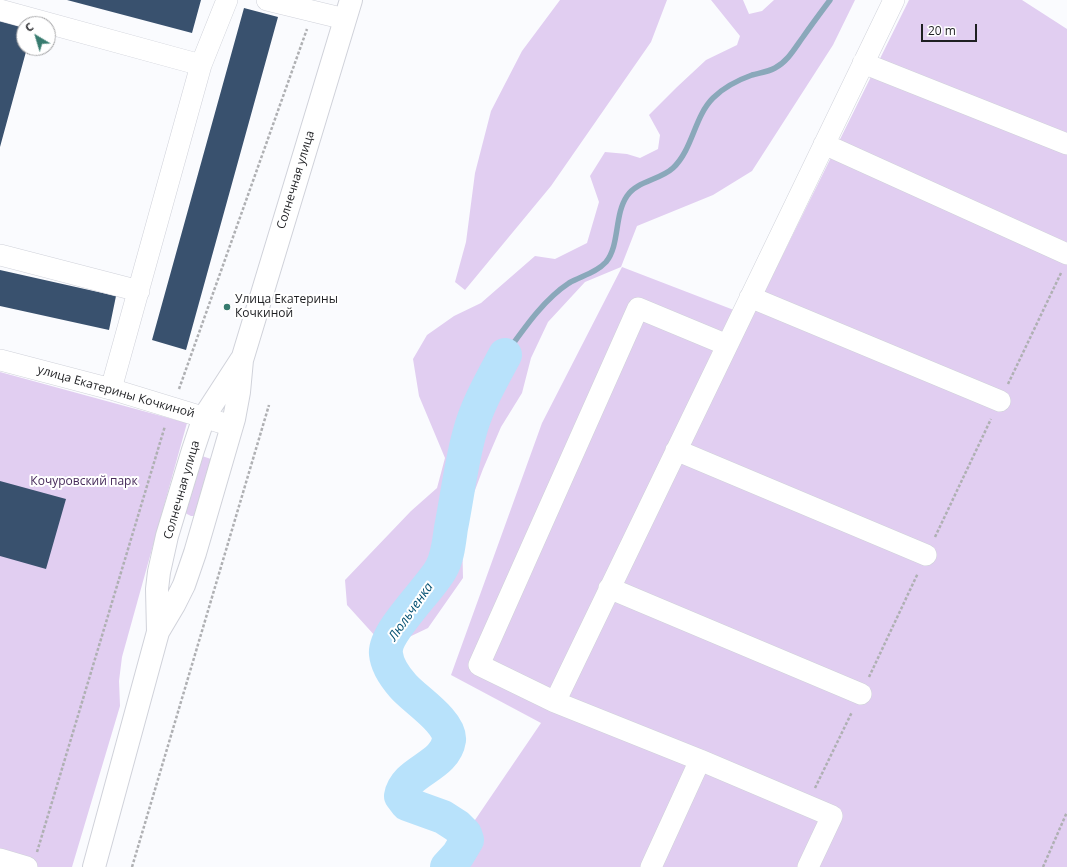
<!DOCTYPE html>
<meta charset="utf-8">
<style>
body{margin:0}
#map{position:relative;width:1067px;height:867px;overflow:hidden;background:#fafbfe;font-family:"Open Sans",sans-serif}
canvas{display:block}
.north{position:absolute;left:16px;top:16px;width:40px;height:40px;box-sizing:border-box;background:#fff;border:1px solid #a5a5a7;border-radius:50%;rotate:322deg;font-size:11px;font-weight:700;line-height:16px;text-align:center;color:#1e1f22}
.north::after{content:'';display:block;margin:auto;width:14px;height:18px;background:#377b6f;clip-path:polygon(50% 0,100% 100%,50% 72%,0 100%)}
.scale{position:absolute;left:921px;top:24px;width:56px;height:18px;box-sizing:border-box;border:2px solid #1e1f22;border-top:0;padding-left:5px;font-size:12px;line-height:14px;white-space:nowrap;color:#1e1f22;-webkit-text-stroke:3px #fff;paint-order:stroke}
</style>
<div id="map">
<canvas width="1067" height="867"></canvas>
<div class="north">С</div>
<div class="scale">20 m</div>
</div>
<script>
const ctx = document.querySelector('canvas').getContext('2d');
ctx.lineJoin = 'round';
function fill(path, color) { ctx.fillStyle = color; ctx.fill(path, 'evenodd'); }
function trace(path, color, width, dash) { ctx.strokeStyle = color; ctx.lineWidth = width; ctx.lineCap = dash ? 'butt' : 'round'; ctx.setLineDash(dash || []); ctx.stroke(path); }
function drawText(font, color, halo, rows, align = 'center') {
  ctx.font = font + ' "Open Sans",sans-serif'; ctx.lineWidth = 4; ctx.setLineDash([]); ctx.textBaseline = 'middle'; ctx.strokeStyle = halo; ctx.fillStyle = color; for (const [text, x, y, turn = 0] of rows) {
    ctx.save(); ctx.translate(x, y); ctx.rotate((+turn || 0) * Math.PI / 180); ctx.textAlign = isNaN(turn) ? turn : align; if (halo) ctx.strokeText(text, 0, 0); ctx.fillText(text, 0, 0); ctx.restore();
  }
}
const green = new Path2D(`
 M560,0H667L651,42L551,186L465,290L455,282L466,242L475,173L491,111L522,51Z
 M711,0H743L749,14L762,11L774,0H855L833,45L752,171L713,195L637,226L621,267L585,282L548,322L531,358L522,393L501,427L483,469L472,498L462,532L463,578L428,628L386,648L347,605L345,580L411,511L437,488L445,458L419,396L413,359L427,335L454,316L481,303L535,256L555,259L587,243L599,202L590,176L605,152L627,154L640,158L658,149L660,135L649,115L677,87L706,60L737,45L740,36Z
 M909,0H1022L1067,29V867H443L541,723L451,675L542,423L622,267L752,317Z
 M0,372L187,423L122,657L119,681L120,706L72,867H0Z
 M199,455L214,460L195,516H191L185,513Z`);
const stream = new Path2D(`
 M505,355C523,330 543,300 569,283C581,276 596,273 606,262C620,245 614,215 627,196C637,181 660,180 673,168C693,149 694,117 713,98C724,87 738,80 752,75C759,73 768,72 775,68C788,61 795,48 803,37C812,24 821,12 830,0`);
const river = new Path2D(`
 M447,867L458,855L467,840L465,834L457,826L443,817L407,804L401,796C405,771 445,767 449,740C451,722 414,699 403,686C396,678 387,665 386,654C383,633 431,588 441,569C448,557 449,541 451,528C457,498 461,464 469,435C476,407 491,381 505,355`);
const building = new Path2D(`
 M67,0H201L192,33Z
 M244,8L278,17L186,350L152,340Z
 M0,21L24,27V48H27L0,147Z
 M0,270L116,296L109,330L0,306Z
 M0,481L66,499L46,569L0,556Z`);
const path = new Path2D(`
 M1008,384L1061,273
 M179,389L307,29
 M935,537L991,419
 M869,677L918,573
 M815,788L852,712
 M37,852L165,426
 M132,867L269,405
 M1043,867L1067,812`);
const minor = new Path2D(`
 M267,0L345,19
 M0,10L201,65
 M863,63L1067,144
 M824,144L1067,254
 M0,255L139,291
 M750,297L1000,401
 M0,360L111,389L232,426
 M111,389L201,65L227,0
 M676,450L926,555
 M609,588L861,694
 M555,702L479,665L638,308L727,345
 M700,760L555,702L894,0
 M0,859L27,867
 M651,867L700,760L832,816L808,867`);
const major = new Path2D(`
 M158,632L174,605L184,585L195,553L234,419L239,392L242,360L351,0
 M94,867L158,632L157,589L159,572L167,536L193,450L204,417L241,360`);
const markers = [
 [227,307,4,"#377b6f"]
];
const streetNames = [
 ["Солнечная улица",296,180,-73],
 ["улица Екатерины Кочкиной",116,392,16],
 ["Солнечная улица",182,490,-74]
];
const poiNames = [
 ["Улица Екатерины",235,300],
 ["Кочкиной",235,314]
];
const parkNames = [
 ["Кочуровский парк",84,482]
];
const waterNames = [
 ["Люльченка",411,612,-55]
];
fill(green, '#e1cef1');
trace(stream, '#8aa8ba', 5.5);
trace(river, '#b8e2fb', 34);
fill(building, '#39516e');
trace(minor, '#d0d2da', 22);
trace(major, '#d0d2da', 24);
trace(path, '#afb0b3', 2.5, [3, 2]);
trace(minor, '#fff', 21);
trace(major, '#fff', 22);
for (const [x, y, r, color] of markers) { const dot = new Path2D(); dot.arc(x, y, r, 0, 2 * Math.PI); ctx.fillStyle = color; ctx.fill(dot); trace(dot, '#fff', 1.5); }
drawText('12px', '#1e1f22', '#fff', streetNames);
drawText('12px', '#1e1f22', '#fff', poiNames, 'left');
drawText('12px', '#472b5b', '#fff', parkNames);
drawText('italic 13px', '#045172', '#fff', waterNames);
</script>
